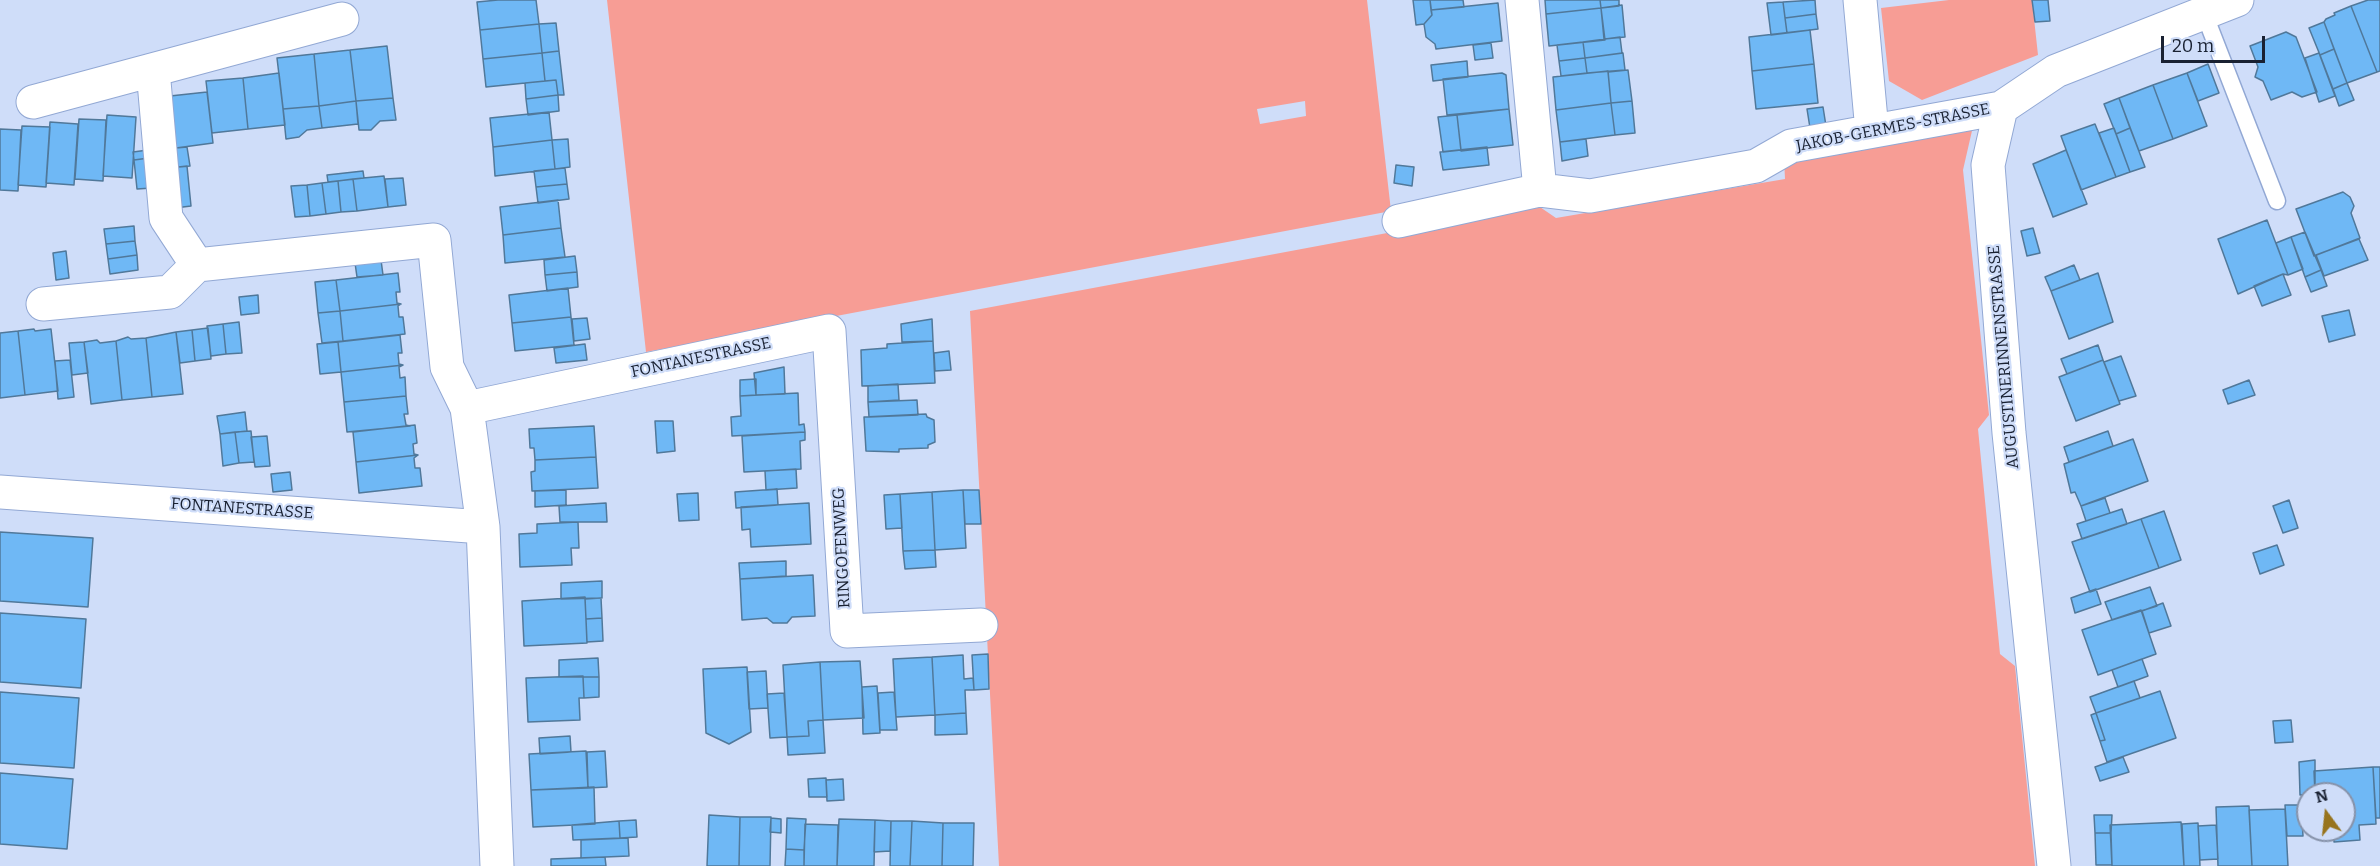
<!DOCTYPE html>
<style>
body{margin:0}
#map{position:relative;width:2380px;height:866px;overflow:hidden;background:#cfddf9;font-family:Bitter,serif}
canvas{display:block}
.north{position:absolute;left:2296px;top:782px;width:60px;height:60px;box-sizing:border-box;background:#cfddf9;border:2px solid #8692a9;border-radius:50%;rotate:345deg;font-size:16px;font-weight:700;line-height:24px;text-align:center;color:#192132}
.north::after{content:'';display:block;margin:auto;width:21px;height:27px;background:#97741e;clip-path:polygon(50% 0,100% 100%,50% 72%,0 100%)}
.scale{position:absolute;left:2161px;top:36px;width:104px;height:27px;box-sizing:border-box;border:3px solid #192132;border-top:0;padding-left:8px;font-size:18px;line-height:21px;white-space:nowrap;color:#192132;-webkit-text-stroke:4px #cfddf9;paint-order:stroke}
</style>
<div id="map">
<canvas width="2380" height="866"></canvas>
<div class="north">N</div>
<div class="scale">20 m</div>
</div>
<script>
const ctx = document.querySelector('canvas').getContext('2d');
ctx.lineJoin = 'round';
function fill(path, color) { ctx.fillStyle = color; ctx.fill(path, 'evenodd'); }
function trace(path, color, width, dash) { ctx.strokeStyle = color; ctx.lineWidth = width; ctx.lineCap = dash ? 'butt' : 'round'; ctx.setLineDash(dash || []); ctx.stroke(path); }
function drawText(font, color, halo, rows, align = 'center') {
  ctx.font = font + ' Bitter,serif'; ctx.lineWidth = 4.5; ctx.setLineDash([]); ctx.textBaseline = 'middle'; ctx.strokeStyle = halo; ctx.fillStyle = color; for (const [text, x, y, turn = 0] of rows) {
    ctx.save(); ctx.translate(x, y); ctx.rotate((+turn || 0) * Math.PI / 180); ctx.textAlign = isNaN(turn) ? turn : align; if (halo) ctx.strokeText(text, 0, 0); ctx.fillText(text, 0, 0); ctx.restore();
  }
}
const green = new Path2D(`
 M607,0H1367L1391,211L646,352ZM1305,101L1306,116L1260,124L1257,109Z
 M1949,0H2032L2038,55L1922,100L1889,81L1881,8Z
 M1974,122L1963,170L1989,415L1978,429L2000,654L2015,666L2035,866H999L970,311L1537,205L1556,218L1785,179L1784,158Z`);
const building = new Path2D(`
 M498,0H536L539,24L480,30L477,2Z
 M1413,0H1430L1432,15L1424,24L1416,25Z
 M1430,0H1463L1464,7L1431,10Z
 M1545,0H1600L1601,8L1546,14Z
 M1600,0H1619V6L1601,8Z
 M1815,0L1816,14L1785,18L1783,2Z
 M2032,0H2048L2050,21L2035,22Z
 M2368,0H2380V71L2377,72L2351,6Z
 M1783,2L1787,33L1771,35L1767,3Z
 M1498,3L1502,41L1436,49L1435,44L1426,37L1424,24L1432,15L1431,10Z
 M1622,5L1625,37L1604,39L1601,8Z
 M2351,6L2377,72L2347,83L2324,22L2326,19L2335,15L2334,13Z
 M1601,8L1605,40L1549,46L1546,14Z
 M1816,14L1818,29L1787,33L1785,18Z
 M2324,22L2334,49L2320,55L2309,28Z
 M556,23L559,51L542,53L539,24Z
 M539,24L542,53L483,59L480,30Z
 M1810,30L1814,64L1752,71L1749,37Z
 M2286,32L2296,37L2317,92L2302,97L2292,92L2271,100L2263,81L2255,77L2258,67L2250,46Z
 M1620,37L1622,53L1585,58L1583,42Z
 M1583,42L1585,58L1559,61L1557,45Z
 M1491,43L1493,58L1475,60L1473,45Z
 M387,46L393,98L356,101L350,50Z
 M2334,49L2347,83L2333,89L2320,55Z
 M350,50L356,101L319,106L314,54Z
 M559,51L564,95H558L556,80L545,81L542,53Z
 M542,53L545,81L486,87L483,59Z
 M1623,53L1625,70L1587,73L1585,58Z
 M2319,53L2335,96L2319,102L2305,58Z
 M314,54L319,106L283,109L277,58Z
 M1585,58L1587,73L1561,76L1559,61Z
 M1467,61L1468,77L1433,81L1431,65Z
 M1814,64L1818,103L1756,109L1752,71Z
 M2208,64L2219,93L2198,101L2187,73Z
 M1628,70L1632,101L1611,103L1608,72Z
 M1608,71L1611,103L1556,110L1553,77Z
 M279,73L285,125L248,129L243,78Z
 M1502,73L1506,75L1509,109L1447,115L1443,79Z
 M2187,73L2207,126L2173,139L2153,85Z
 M243,78L248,129L212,133L206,81Z
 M556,80L558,95L526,99L525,83Z
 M2347,83L2354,100L2339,106L2333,89Z
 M2153,85L2173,139L2139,151L2119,98Z
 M207,92L213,143L176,148L170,96Z
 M558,95L559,111L528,115L526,99Z
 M393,98L396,120L380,121L371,130H359L356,101Z
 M2119,98L2130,128L2116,134L2104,104Z
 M356,101L358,124L322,128L319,106Z
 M1632,101L1635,133L1615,135L1611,103Z
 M1611,103L1615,135L1560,142L1556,110Z
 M319,106L322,128L307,130L299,137L286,139L283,109Z
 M1823,107L1826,126L1810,128L1807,109Z
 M1509,109L1513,145L1461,151L1457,115Z
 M549,112L552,140L493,147L490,118Z
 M107,115L136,117L132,178L103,176Z
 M1457,115L1461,150L1443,152L1438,117Z
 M79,119L106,120L103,181L75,179Z
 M50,122L78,124L74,185L46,183Z
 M2095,124L2116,177L2081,190L2061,136Z
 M22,126L50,127L46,187L18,185Z
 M2114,128L2130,172L2116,177L2099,133Z
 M2130,128L2145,167L2130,172L2116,134Z
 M0,129L21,130L18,191L0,190Z
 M568,139L570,167L555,169L552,140Z
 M1586,139L1588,156L1562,161L1560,142Z
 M552,140L555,169L495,176L493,147Z
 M187,147L190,166L168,168L176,148Z
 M1487,147L1489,165L1443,170L1440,152Z
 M148,150L149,158L134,160L133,152Z
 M2066,150L2087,204L2053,217L2033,164Z
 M149,158L152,188L137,189L134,160Z
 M1396,165L1414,167L1412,186L1394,183Z
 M187,166L191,206L175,208L170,168Z
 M565,168L567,184L536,187L534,171Z
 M363,171L364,178L328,182L327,175Z
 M384,176L388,207L357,211L353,179Z
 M403,178L406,205L388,207L385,179Z
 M353,179L357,211L341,212L338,181Z
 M338,181L341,212L326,214L322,183Z
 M322,183L326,214L310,216L307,185Z
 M567,184L569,199L538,203L536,187Z
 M307,185L310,216L295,217L291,186Z
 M2343,192L2350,197L2354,206L2351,213L2360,238L2314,256L2296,209Z
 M558,200L561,228L503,235L500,207Z
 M2267,220L2288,275L2283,274L2238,294L2218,239Z
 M134,226L135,241L106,244L104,229Z
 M561,228L565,257L505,263L503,235Z
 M2033,228L2040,253L2027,256L2021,231Z
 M2305,232L2321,270L2305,277L2291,237Z
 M2291,237L2303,269L2288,275L2276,243Z
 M2359,239L2368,260L2324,276L2316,255Z
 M135,241L137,255L108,259L106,244Z
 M66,251L69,278L56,280L53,253Z
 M137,255L138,270L110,274L108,259Z
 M575,256L577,272L545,275L544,260Z
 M381,260L383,275L357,277L355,263Z
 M2074,265L2080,280L2051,291L2045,277Z
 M2321,270L2327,286L2311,292L2305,277Z
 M577,272L578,287L547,291L545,275Z
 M398,273L400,292H396L397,303L401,304L340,311L336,280Z
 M2098,273L2113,322L2069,339L2051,291Z
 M2283,274L2291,295L2262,306L2254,286Z
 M336,280L340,311L318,313L315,282Z
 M568,288L571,317L512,323L509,295Z
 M258,295L259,313L241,315L239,297Z
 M401,304L398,306L399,317H403L405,334L343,341L340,311Z
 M2349,310L2355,335L2329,342L2322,316Z
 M340,311L343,341L322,343L318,313Z
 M571,317L574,345L515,351L512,323Z
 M587,318L590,339L574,341L572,319Z
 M932,319L933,341L902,342L901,324Z
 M239,322L242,353L226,354L223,324Z
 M223,324L226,354L211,356L207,326Z
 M208,328L211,359L195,361L192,330Z
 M34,329L35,331L51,329L58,391L25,395L18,331Z
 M192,330L195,361L180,363L176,332Z
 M18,331L25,395L0,398V333Z
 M176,332L183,394L152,397L146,338Z
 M400,335L402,353H398L399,364L403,365L341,372L338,342Z
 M128,337L131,339L146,338L152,397L122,400L116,341Z
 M97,340L100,343L116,341L122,400L91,404L84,342Z
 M933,341L935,383L862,386L861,350L887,348V344Z
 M84,342L88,373L72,375L69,343Z
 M338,342L341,372L320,374L317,344Z
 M585,344L587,360L556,363L554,348Z
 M2098,345L2103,360L2067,374L2061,359Z
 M949,351L951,370L935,371L934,353Z
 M2121,356L2136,396L2119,401L2104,362Z
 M70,360L74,397L58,399L55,361Z
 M2103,360L2120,404L2076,421L2059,377Z
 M403,365L399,367L400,378L405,377L406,396L344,402L341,372Z
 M784,367L785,394L756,395L754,373Z
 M756,379V395L740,396V380Z
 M2249,380L2255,395L2228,404L2223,390Z
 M898,384L899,400L868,402V386Z
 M798,393L799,425L804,424L805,432L732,436L731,417L741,416L740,396Z
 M406,396L408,414H404L406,425L410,426L347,432L344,402Z
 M917,400L918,415L869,417L868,402Z
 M245,412L247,431L220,434L217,416Z
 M926,414L927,417L934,420L935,442L928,445V448L899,449V452L866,451L864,417Z
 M655,421H673L675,451L657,453Z
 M415,425L417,443L413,444L414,454L418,455L356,462L353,432Z
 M594,426L596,457L535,460L534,448H530L529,429Z
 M251,431L254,462L239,463L235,432Z
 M2108,431L2113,446L2069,462L2064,447Z
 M235,432L239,463L223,466L220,434Z
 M805,432V440L800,441L801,469L744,472L742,436Z
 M267,436L270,466L255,467L251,437Z
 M2133,439L2148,481L2081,506L2075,492L2071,493L2064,464Z
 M418,455L414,458L415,468H420L422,486L359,493L356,462Z
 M596,457L598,488L532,491L531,472L535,471V460Z
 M796,469L797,488L766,490L765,471Z
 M290,472L292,490L273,492L271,474Z
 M777,489L778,505L736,508L735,492Z
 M566,490V505L535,507V491Z
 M963,490H979L981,524H965Z
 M963,490L966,548L935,550L932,492Z
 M932,492L935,550L903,551L900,494Z
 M698,493L699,520L679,521L677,494Z
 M900,494L902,528L886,529L884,495Z
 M2105,498L2110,513L2086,521L2081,506Z
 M2289,500L2298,528L2283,533L2273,506Z
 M606,503L607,522H560L559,506Z
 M809,503L811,544L751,547L750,529L742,530L741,507Z
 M2122,509L2127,524L2082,539L2077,524Z
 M2164,511L2181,560L2159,568L2141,519Z
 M2141,519L2159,568L2090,592L2072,542Z
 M578,522L579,548H571L572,565L520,567L519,534L537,533V524Z
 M0,532L93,538L88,607L0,601Z
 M2277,545L2284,565L2260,574L2253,553Z
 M935,550L936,567L905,569L903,551Z
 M786,561V576L740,579L739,563Z
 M813,575L815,616L792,617L787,623H773L767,618L742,620L740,579Z
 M602,581V598L561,599V583Z
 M2150,587L2157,606L2112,620L2105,602Z
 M2096,589L2101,604L2075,613L2071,598Z
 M585,597L587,643L524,646L522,601Z
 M601,598L602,618L586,619L585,599Z
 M2163,603L2171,626L2149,633L2142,611Z
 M2141,610L2156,654L2098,675L2082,630Z
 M0,613L86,619L81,688L0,682Z
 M602,618L603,641L587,642L586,619Z
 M988,654L989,689L974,690L972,655Z
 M963,655L964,679L973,678L974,690H965L966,713L935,715L932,657Z
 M932,657L935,715L896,717L893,659Z
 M598,658L599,677H559V660Z
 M2142,659L2148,676L2118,687L2112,670Z
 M860,661L864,718L823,720L820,662Z
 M820,662L823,720L808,721L809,736L787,737L783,665Z
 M747,667L751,732L729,744L706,733L703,669Z
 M766,671L768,708L749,709L747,672Z
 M583,676L584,698H579L580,720L528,722L526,678Z
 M583,677H599V697L584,698Z
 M2134,681L2140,698L2096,713L2090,697Z
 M877,686L880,733L863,734L862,687Z
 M2160,691L2176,738L2107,762L2100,741L2105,740L2096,713Z
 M0,692L79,698L74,768L0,763Z
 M894,692L897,730H880L878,693Z
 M784,693L787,737L770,738L767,694Z
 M966,713L967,734L935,735V715Z
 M2096,713L2105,740L2100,741L2091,715Z
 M823,720L825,753L788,755L787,737L809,736L808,721Z
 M2291,720L2293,742L2275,743L2273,721Z
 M570,736L571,752L540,754L539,738Z
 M586,751L588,788L531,790L529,754Z
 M605,751L607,787L588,788L587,752Z
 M2123,757L2129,772L2100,781L2095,767Z
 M2315,760V794L2300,795L2299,762Z
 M2373,767L2376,824L2359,825L2360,840L2334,842V830H2344V794H2315L2314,771Z
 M2373,767H2380V818H2376Z
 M0,773L73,779L67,849L0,844Z
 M826,778L827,797H809L808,779Z
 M843,779L844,800L827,801L826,780Z
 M594,787L595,824L533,827L531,790Z
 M2285,805H2301L2303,836H2287Z
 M2249,806L2252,866H2218L2216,807Z
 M2285,809L2288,866H2252L2249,810Z
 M709,815L740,817L739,866H707Z
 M2094,815H2112L2111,833H2095Z
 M740,817H771L770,866H739Z
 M771,818L781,819V833L770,832Z
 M787,818L806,819L804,850L786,849Z
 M839,819L875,820L874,866H837Z
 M636,820L637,837L620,838L619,821Z
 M875,820L891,821L890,851L874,852Z
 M619,821L620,838L573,840L572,825Z
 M891,821H912L910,866H890Z
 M912,821L943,823L942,866H910Z
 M2181,822L2184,866H2112L2110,825Z
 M943,823H974L973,866H942Z
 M2198,823L2200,866H2184L2182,824Z
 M805,824L838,825L837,866H804Z
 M2216,825L2218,859L2200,860L2198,826Z
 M2095,833H2111L2112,865H2096Z
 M628,838L629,856L581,858V840Z
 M786,849L804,850V866H785Z
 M605,857L606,866H551V859Z`);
const service = new Path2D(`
 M2204,13L2277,201`);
const minor = new Path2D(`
 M1522,0L1540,190
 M1860,0L1872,131
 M153,70L166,218L197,265L434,240L447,367L467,408L483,527
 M33,102L342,19
 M1399,221L1540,190L1590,196L1756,166L1791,146L2001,108
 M43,304L170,292L197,265
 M467,408L829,331L847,631L981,625
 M0,492L483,527L497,866
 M2054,866L2009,433L1988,165L2001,108L2056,71L2237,0`);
const streetNames = [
 ["JAKOB-GERMES-STRASSE",1893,128,-11],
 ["AUGUSTINERINNENSTRASSE",2004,357,-95],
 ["FONTANESTRASSE",701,358,-12],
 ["FONTANESTRASSE",242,509,4],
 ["RINGOFENWEG",842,548,-93]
];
fill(green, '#f79d95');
fill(building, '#6fb8f5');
trace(building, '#50789a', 1.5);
trace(service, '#92a8d4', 19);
trace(minor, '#92a8d4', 35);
trace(service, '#fff', 16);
trace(minor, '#fff', 33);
drawText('16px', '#192132', '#cfddf9', streetNames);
</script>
